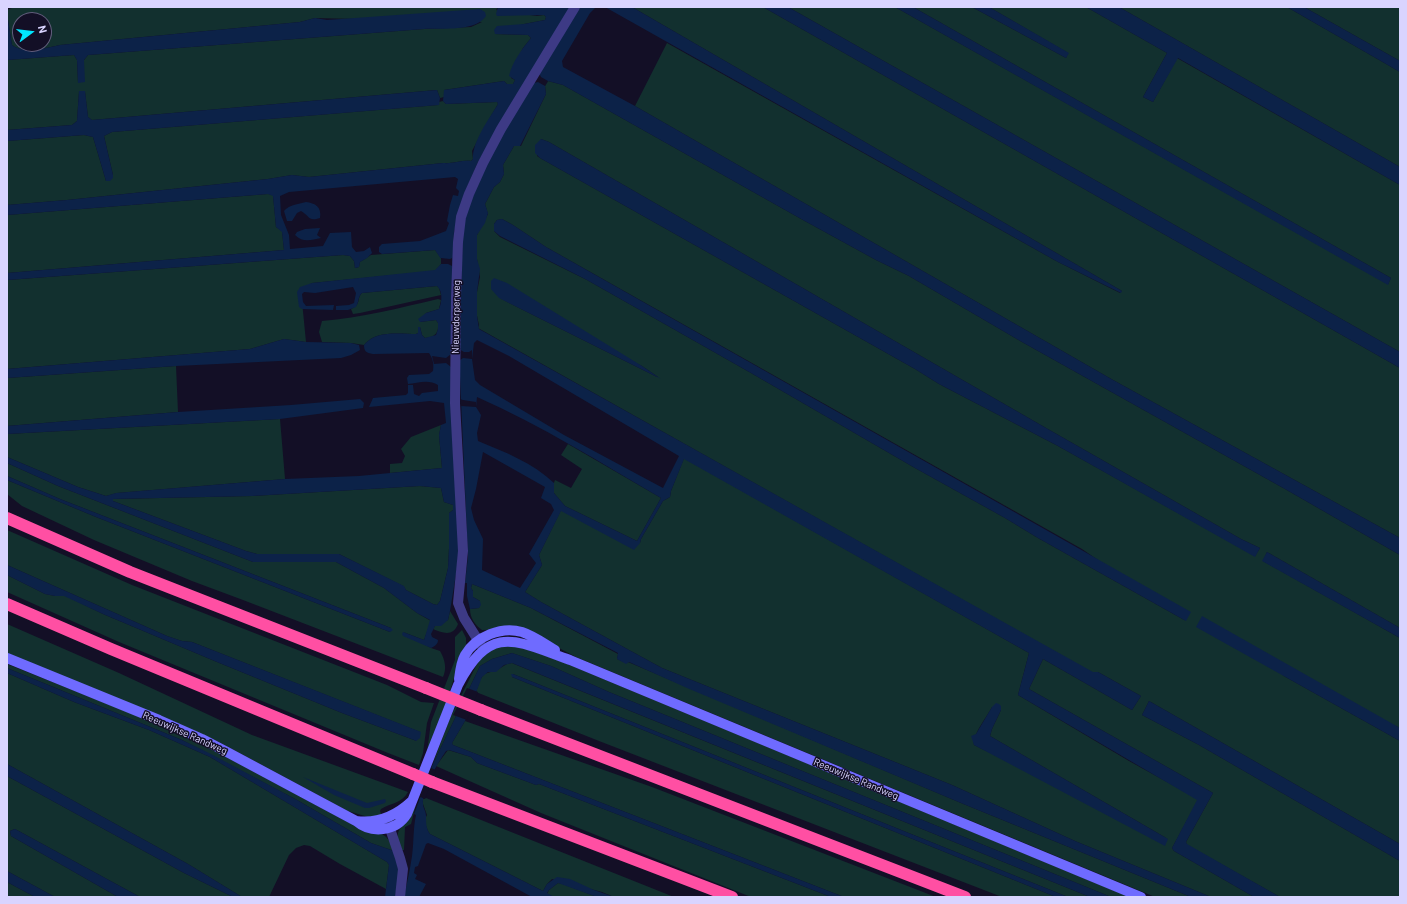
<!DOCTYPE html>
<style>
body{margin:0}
#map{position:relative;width:1407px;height:904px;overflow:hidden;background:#130f26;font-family:Barlow,sans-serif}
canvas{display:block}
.frame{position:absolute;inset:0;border:8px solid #d9d4ff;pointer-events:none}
.north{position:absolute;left:12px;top:12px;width:40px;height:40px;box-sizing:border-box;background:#130f26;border:1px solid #625e7d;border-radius:50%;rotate:75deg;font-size:11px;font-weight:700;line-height:16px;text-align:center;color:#d9d4ff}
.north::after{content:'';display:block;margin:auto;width:14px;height:18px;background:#00e5ff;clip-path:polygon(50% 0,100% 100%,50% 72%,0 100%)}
</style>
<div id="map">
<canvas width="1407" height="904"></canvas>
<div class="frame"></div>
<div class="north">N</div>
</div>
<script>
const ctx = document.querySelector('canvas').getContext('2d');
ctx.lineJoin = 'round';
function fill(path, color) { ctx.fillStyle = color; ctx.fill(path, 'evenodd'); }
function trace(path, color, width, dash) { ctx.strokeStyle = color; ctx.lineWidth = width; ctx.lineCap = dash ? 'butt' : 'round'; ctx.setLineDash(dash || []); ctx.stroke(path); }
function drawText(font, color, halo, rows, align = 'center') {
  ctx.font = font + ' Barlow,sans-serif'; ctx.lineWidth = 3; ctx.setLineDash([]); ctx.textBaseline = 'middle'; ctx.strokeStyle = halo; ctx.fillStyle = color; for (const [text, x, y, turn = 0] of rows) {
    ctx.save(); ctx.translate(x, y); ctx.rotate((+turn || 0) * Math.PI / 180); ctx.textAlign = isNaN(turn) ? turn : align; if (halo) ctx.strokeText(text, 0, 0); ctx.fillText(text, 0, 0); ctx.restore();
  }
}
const green = new Path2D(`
 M21,7H498L496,10L537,16L544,15L546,17L545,20L524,24L495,34L528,35L531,38L523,48L511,78L515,80L513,84H507L504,81L444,90V97L440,98L437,90L92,120L88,117L85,92H79L77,121L72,125L7,130V60L74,55L77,60L78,82H84V60L88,55L424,29L471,27L482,22L315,18L300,22L60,45C46,48 23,54 12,45L8,20H7V10L12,8ZM20,20H44V44H20Z
 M632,7H763L1400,368V538L1113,380L635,106L667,43L1058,262L1120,293L1122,291Z
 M788,7H895L1388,284L1391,278L913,7H972L1066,58L1068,53L989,7H1086L1167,53L1143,97L1153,102L1177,58L1400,185V352Z
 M1119,7H1287L1400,72V167Z
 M1304,7H1400V61Z
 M548,81L563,85L803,220L876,260L909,276L1022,342L1285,489L1400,555V628L1267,552L1263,561L1400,638V728L1282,675L1400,741V844L1149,701L1142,715L1199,745L1400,861V897H1280L1187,845L1186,842L1213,793L1029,689L1043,659L1132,710L1141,696L1098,672L1093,673L478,328L479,325L477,316V292L480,277L477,259V235L488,214L485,204L494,187L500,182L504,174L503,165L514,146H521L546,94L545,86ZM541,139L549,142L1046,428L1241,539L1260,548L1255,556L1058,446L939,384L915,369L540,158L537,156ZM502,219L513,225L546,247L1082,549L1186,621L1038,538L1005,518L915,468L751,373L587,280L500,237L494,231V224L497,220ZM499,298L642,366L658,377H657Z
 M443,101L446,104L497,102L498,104L488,121L472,151L473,159L471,161C461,160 453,164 443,163L309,177L292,175L268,179L67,200L7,205V141L84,135L93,137L106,181L113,175L104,136L112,132L438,105L439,102Z
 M268,194L273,195L276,227L282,231L284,250L7,273V215Z
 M435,250L441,258V264L435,271L312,283L301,291L306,342L284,339L250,349L7,369V280L343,255L350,256L354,261L355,268L359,267L360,262L371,255Z
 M437,286L439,288L441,295L360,313L353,314L351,309C362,304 356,299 362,293Z
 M438,299L441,300L439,309L426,313L420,322L436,320L438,323C439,333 435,337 425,338L422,335L420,327L418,328V333L416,334C399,334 376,330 364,345L351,343L322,342L319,332L322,321C361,318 399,308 438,299Z
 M176,366L178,412L7,426V378Z
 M280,419L285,479L117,493L106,496L78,487L7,457V434Z
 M441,425L439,435L442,468L390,473V464L402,463L405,456L401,449L411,437Z
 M568,444L661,498L637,541L565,506L554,493V483L555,480L571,488L582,469L561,455Z
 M684,458L1029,653L1018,695L1129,761L1196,798L1198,800L1172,848L1174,851L1254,897H1211L1075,841L952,785L662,668L541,602L525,592L542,565L539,555L561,510L640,543L641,539L663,501L670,497L671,491ZM992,707L1001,710L992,729L990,736L1168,839L974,745C972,735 987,717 992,707Z
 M7,463L58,486L253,562H336L384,588L417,613L431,621L424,640L403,632L431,648L440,651C445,660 447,668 443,677L243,600L192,581L94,540L22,506L7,494V480L96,517L390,632L391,628L60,499L7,476Z
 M420,486L441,488L444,502L453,505V510L449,513V549L448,568L440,601L437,605L433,604L406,590L403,586L339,554H257L246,551L113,501V499L252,496Z
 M7,530L132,585L387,685L421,702L434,703L427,723L423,753L419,765L388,753L119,642L7,592V575L45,594L55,596L64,595L103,614L217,662L342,713L414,740L416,741L420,732L192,642L182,641L167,636L7,565Z
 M472,584L531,608L618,654L617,659L626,663L628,662L961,803L1191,897H1155L576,657L523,629L482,630C475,625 470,618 470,609L479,608L480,601L473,597V591L471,588Z
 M450,611L458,624C453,637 443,633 433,629L435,626L448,620Z
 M7,624L119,673L252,735L408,792C402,803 391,803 381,809L380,811L382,816L368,817L348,811L221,743L155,714L7,654Z
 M462,630L466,638V645L459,662L443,713L427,752L431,722L455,660V637Z
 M516,645L560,661L1129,897H1111L609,692L551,666L512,653L492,659L480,666L432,766L450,718L479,660L493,648Z
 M512,663L514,664L1090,897H1068L513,674H512V677L1056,897H1002L599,741L476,692L480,680L484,674L497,670L507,664Z
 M7,664L135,715L209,748L359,828C377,833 387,830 394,851L371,843L297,800L182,740L7,668Z
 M7,673L74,702L149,730L210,757L387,862L389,865L386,889L340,864L310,846L304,845L296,848L289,855L269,897H242L188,864L7,764Z
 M465,721L652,787L936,897H844L453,745L452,743Z
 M448,750L471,757L477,763L536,785L539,784L831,897H751L541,813L436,766Z
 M7,776L184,873L233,897H140L15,829L10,831L11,836L118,897H55L7,871Z
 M426,798L674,897H614L602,892L552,879L547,884L543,891L430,834L428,831L424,821L427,815L423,804V799Z
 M416,805L411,824L405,827L404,850H401C400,845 397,839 398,834C398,829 413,811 416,805Z
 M7,882L35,897H7Z
 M558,883L563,884L597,897H554L547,894L549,890Z`);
const water = new Path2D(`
 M498,7H570L478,162L465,192L454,232L451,302L459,542L457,568L450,611L448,620L441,626H435L431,634L432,637L438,640C438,644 435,646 431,648L403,636L402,634L403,632L424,640L430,620L417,613L384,588L336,562H253L58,486L7,463V457L78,487L106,496L116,493L285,479L359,476L442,468L439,435L441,425L446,423L444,403L430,401L369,407L373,398L406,395L408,393V385H413L414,394L419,396L422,393L438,391V385C429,379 417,383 408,384L407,378L409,375L429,374L433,371C434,364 433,359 429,353L373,354C366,353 364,351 364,345C376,330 399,334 416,334L418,333V327H420L422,335L425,338L436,335L438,329V323L436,320L420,322L418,319L426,313L439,309C442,302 443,291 437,286L362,293C358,296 359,302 356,307L348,310H336V306L349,305L354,303L356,293L353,287L315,293L304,292L302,294L303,302L306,306L334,305L333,310L302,309L299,307L297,292L300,287L312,283L435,270L441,264V259L435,250L382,254L379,252V247L382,244L420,241L446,231L449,223L447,221L450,205L453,195L458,196L459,191L456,188L458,179L455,177L289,192L280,196L281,215L289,235L290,249L323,246L330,233L351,232L352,247L356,252L364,251L370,247L372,253L367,258L360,262L359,267L355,268L354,261L350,256L343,255L7,280V273L284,250L282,232L276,227L273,196L268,194L7,215V205L67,200L268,179L292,175L309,177L443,163C453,164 461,160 471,161L473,159C472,142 489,119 498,104L497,102L446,104L443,101L444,90L504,81L507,84H513L515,80L509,76C512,62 522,49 531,38L528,35L495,34L494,30L497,26L524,24L545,20L546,17L544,15L497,16L496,14ZM420,486L441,488L444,502L453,505V510L449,513V549L448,568L440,601L437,605L433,604L406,590L404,586L339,554H257L246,551L113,501V499L252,496Z
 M579,7H596L590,13L562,61L563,67L635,106L1113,380L1400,538V555L1285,489L1022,342L909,276L876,260L803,220L563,85L548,81L545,86L546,94L520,146H514L503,165L504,174L500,182L494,187L485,204L488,213L485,223L477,235V259L480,269L477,292V316L479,329L1093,672H1098L1141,696L1132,710L1043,659L1029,689L1213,793L1186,842L1187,844L1280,897H1254L1174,851L1172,848L1197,800L1018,695L1029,653L684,459L671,491L670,497L663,501L641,539L640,543L634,550L561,511L539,555L542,565L525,592L541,602L662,668L952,785L1075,841L1211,897H1191L961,803L687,688L629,662L626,664L617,659L618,653L531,608L472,584L471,588L473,591V597L480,601L481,605L479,608L470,609L467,596V583H465L468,557L459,354L463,226L474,188L512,117ZM477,340L509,356L679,456L663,488L564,435L480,385L475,380L472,359L474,343ZM477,397C541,425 601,463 661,498L637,541L565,506L554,493V483C533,463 505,452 478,441L477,433L481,415L476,407ZM483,452L545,487L541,498L551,504L554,510L529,554L536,563L520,588L482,570L483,539L474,520L471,508L476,489Z
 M605,7H632L1122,291L1121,293L1058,262Z
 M763,7H788L1400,352V368Z
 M895,7H913L1391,278L1388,285Z
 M972,7H989L1069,53L1066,58Z
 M1086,7H1119L1400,167V185L1178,58L1153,102L1143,97L1167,53Z
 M1287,7H1304L1400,61V72Z
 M480,9L485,12L486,16C475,32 442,28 424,29L88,55L84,60L85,82L78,83L77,60L74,55L7,60V20H8L12,45C23,54 47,48 60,45L300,22L315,18L327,20Z
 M437,90L440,98L439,105L112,132L104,136L113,175V178L110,181H106L93,137L84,135L7,141V130L72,125L77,121L79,91H85L88,117L92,120Z
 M541,139L549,142L1046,428L1241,539L1260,548L1255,557L1058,446L939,384L915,369L540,158L535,153V145Z
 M306,202C315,203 322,207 320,218C308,222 310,216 301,211L297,213L292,221H287L284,211C289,205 298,204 306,202Z
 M502,219L513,225L546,247L1191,612L1186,621L1038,538L1005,518L915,468L751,373L587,280L500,236L494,231V224L497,220Z
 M320,228L317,235L321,238C311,240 303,243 295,235L297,232L305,229Z
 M494,278L507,283L642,366L661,379L499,298L491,289V281Z
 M284,339L306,342L351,343L359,345L360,350L351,355L341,358L176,366L7,378V369L250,349Z
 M360,399L364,403L363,408L280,419L7,434V426L178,412L291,405Z
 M7,476L60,499L391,628L393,630L390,632L96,517L7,480Z
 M1267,552L1400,628V638L1262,561Z
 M7,565L167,636L182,641L192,642L421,732L420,738L416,741L414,740L342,713L217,662L103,614L64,596H55L45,594L7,575Z
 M1202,616L1400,728V741L1196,627Z
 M512,653L551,666L609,692L1111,897H1090L512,663L504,665L496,672H488L482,677L465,721L452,743L453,745L844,897H831L539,784L536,785L477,763L471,757L449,750L446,751C438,763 422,789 423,804C423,808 426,811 426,816C426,822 426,829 430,834L543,891L547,884L557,877L570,879L594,890L614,897H597L558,883L549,890L547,893L554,897H532L444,849L428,843L426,844L418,866L415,867L414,873L417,875L415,879L426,884L419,897H404C407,883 410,870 412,856C414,842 413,828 416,815L414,814L432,766L480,666L492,659Z
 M7,668L182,740L211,754L297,800L371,843L394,851C400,869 399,879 395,897H385L389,865L387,862L210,757L149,730L74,702L7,673Z
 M511,674H513L1068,897H1056L512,677Z
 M1149,701L1400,844V861L1199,745L1142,715Z
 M996,703L999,704L1001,706V710L992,729L990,736L1168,839L1165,846L974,745L971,736L976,734L992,707Z
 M7,764L188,864L242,897H233L184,873L7,776Z
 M303,777L367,803L385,799L386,801L385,803L369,808H365L334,795Z
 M15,829L140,897H118L11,836L10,831Z
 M7,871L55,897H35L7,882Z`);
const pier = new Path2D(`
 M539,73L541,77L548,81L545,86L538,82L534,83Z
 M441,258L450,259L452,258V266L448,264H441Z
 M459,349L464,352H469L472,350V359L463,358L459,361Z
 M451,354V367L446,363L434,364L432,356L446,358Z
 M460,399L463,400L476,402V407L461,406Z
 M467,688L478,692L467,720L453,715Z
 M429,767L436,770L425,799L418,796Z`);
const minor = new Path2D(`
 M387,820L400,858L403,869L400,897`);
const tertiary = new Path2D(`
 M483,648L464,618L458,603L463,551L455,403L456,298L458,242L461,217L469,194L483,163L501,129L575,7`);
const secondary = new Path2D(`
 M7,658L159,720L202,739L227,752L356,821C371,834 396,832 407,814L458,685C491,622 516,641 570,660L1141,897
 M459,679C460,671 461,662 465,655C476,636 502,626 522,632C534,636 545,644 555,650
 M356,821C378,824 396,816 412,801`);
const motorway = new Path2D(`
 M7,518L130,572L426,688
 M7,604L111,649L413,774
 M481,710L965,897
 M432,782L732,897`);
const motorwayBridge = new Path2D(`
 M426,688L481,710
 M413,774L432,782`);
const streetNames = [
 ["Nieuwdorperweg",456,317,-89],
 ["Reeuwijkse Randweg",185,733,24],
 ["Reeuwijkse Randweg",856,779,23]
];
fill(green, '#12302f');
fill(water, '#0c2248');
fill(pier, '#130f26');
trace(minor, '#3d3a85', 10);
trace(tertiary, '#3d3a85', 10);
trace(secondary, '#6f6bff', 10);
trace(motorway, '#ff4fa3', 12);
trace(motorwayBridge, '#ff4fa3', 12);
drawText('10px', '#d9d4ff', '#130f26', streetNames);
</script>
